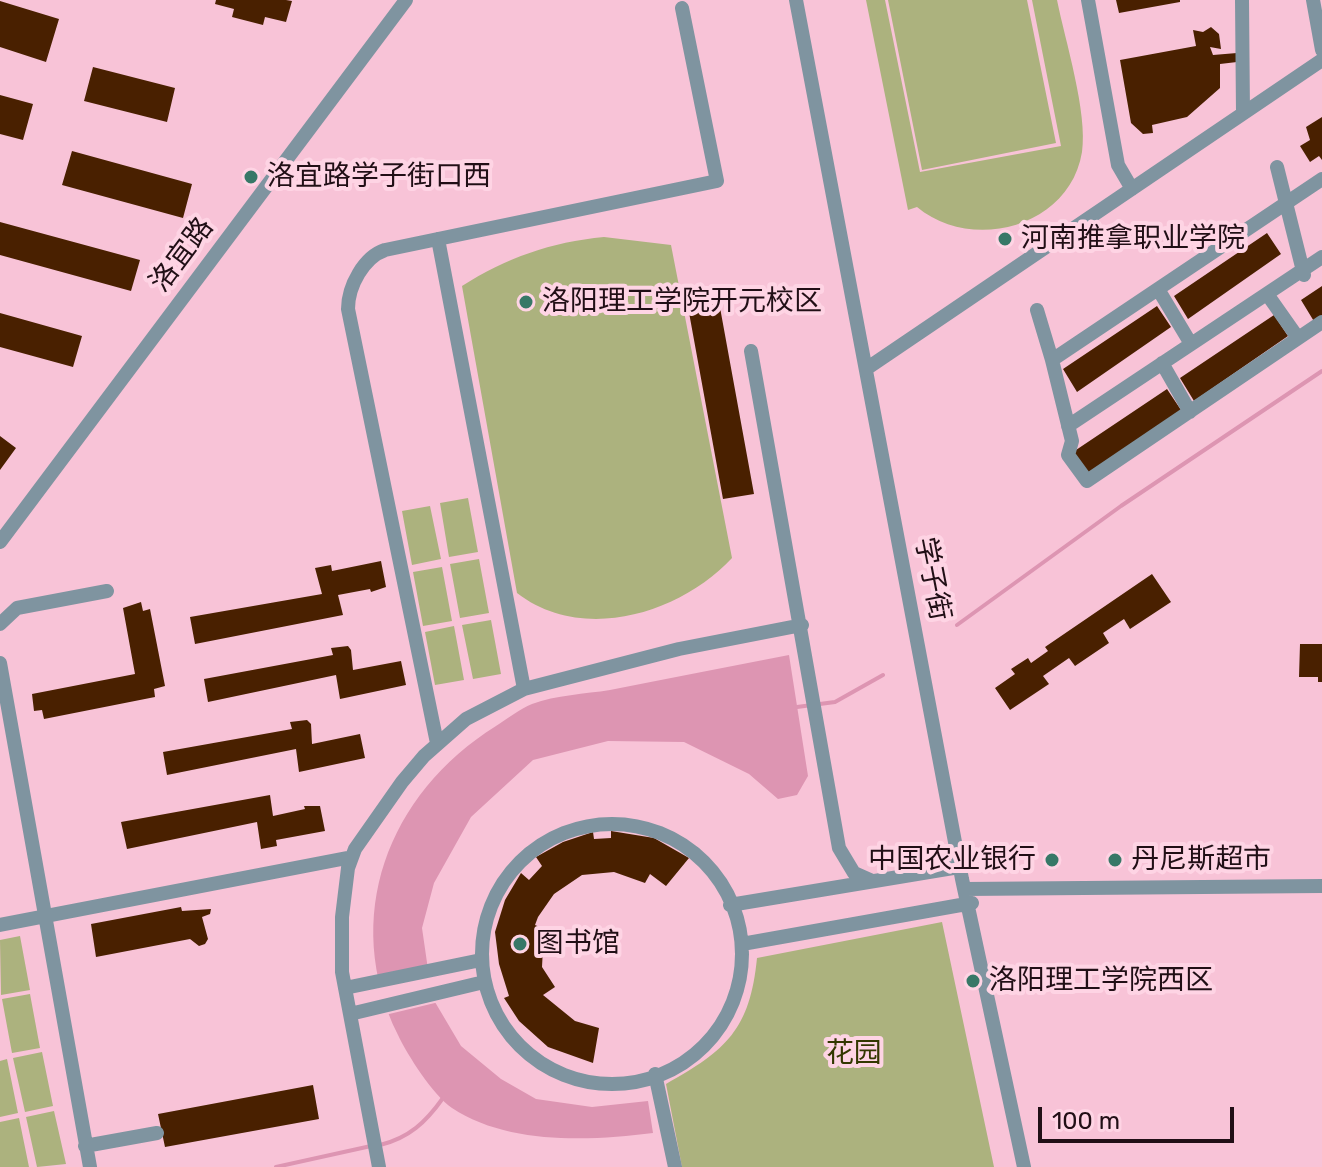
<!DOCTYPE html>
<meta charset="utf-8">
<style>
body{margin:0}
#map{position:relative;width:1322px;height:1167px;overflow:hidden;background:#f8c3d7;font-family:Rubik,sans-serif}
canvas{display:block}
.scale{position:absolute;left:1038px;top:1107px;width:196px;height:36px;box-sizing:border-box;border:4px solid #210f16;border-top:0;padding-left:10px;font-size:24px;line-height:28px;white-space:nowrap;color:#210f16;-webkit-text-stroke:6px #fed4e4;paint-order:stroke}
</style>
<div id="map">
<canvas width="1322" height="1167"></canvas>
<div class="scale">100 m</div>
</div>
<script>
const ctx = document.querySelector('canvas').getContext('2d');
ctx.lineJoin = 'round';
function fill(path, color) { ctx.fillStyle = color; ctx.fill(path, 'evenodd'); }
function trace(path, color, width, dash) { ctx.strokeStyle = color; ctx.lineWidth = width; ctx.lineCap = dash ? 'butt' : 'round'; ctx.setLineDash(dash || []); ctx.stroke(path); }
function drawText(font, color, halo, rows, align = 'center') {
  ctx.font = font + ' Rubik,"Noto Sans SC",sans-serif'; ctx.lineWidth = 8; ctx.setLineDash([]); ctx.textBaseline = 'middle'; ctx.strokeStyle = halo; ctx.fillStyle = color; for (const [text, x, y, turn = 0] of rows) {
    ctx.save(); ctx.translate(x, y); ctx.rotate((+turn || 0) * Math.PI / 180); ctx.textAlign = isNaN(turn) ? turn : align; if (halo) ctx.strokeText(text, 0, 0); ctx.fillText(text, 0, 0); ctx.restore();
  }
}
const green = new Path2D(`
 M866,0H885L920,172L1061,146L1032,0H1057C1065,40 1088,113 1082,152C1070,227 972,253 917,207L908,210Z
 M888,0H1027L1056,143L922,170Z
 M604,237L671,245L732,558C681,613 583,644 517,593L462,286C506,258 551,242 604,237Z
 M468,498L478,552L449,557L440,503Z
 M430,506L441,559L412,565L402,511Z
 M479,559L489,613L460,618L450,564Z
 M442,567L452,621L423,626L413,572Z
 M491,620L501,674L473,679L462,625Z
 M454,626L464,680L435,685L425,632Z
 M942,922L994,1167H682L666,1084C727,1050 750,1029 757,958Z
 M20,936L30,990L1,995L0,940Z
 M30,994L40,1048L12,1053L2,999Z
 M42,1052L53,1106L25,1112L13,1058Z
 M7,1059L18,1113L0,1117V1061Z
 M54,1111L66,1164L37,1167L26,1117Z
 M19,1118L29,1167H0V1122Z`);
const water = new Path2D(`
 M789,655L808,776L797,795L778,799L749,774L684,742L608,741L533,760L471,817L434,883L422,928L432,997L461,1046L501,1079L536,1099L592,1107L648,1101L653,1133C590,1141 508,1145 452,1108C433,1095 408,1056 398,1035C341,918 387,794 496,726C507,719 520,709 532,704C556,695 585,694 610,690C669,678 729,667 789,655Z`);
const pier = new Path2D(`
 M429,965L439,1002L385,1015L374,976Z`);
const stream = new Path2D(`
 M957,625L1121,506L1322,371
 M797,707L835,702L883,675
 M380,1145C409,1138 426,1122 443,1098
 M276,1167L371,1146`);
const building = new Path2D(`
 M216,0H286L292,1L286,22L265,17L263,25L232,17L234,9L215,4Z
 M1116,0H1180V2L1119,13Z
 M0,1L59,19L46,62L0,47Z
 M1211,27L1219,34L1221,49L1210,47L1213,55L1237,53V62L1220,64V88L1187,117L1152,125L1153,133L1143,134L1131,123L1120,60L1196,46L1193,30L1203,32Z
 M93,67L175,88L167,122L84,101Z
 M0,95L33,104L23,140L0,134Z
 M1322,117V160L1319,156L1310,162L1300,146L1310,140L1306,127Z
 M72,151L192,184L183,218L62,185Z
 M0,222L140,260L131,291L0,255Z
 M1267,233L1281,254L1188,319L1174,296Z
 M1322,286V318L1315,323L1301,300Z
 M719,302L754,494L723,499L688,307Z
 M1157,306L1171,327L1077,392L1063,369Z
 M0,313L82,336L73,367L0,347Z
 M1274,315L1288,336L1194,401L1180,378Z
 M1167,389L1181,410L1087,475L1073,452Z
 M0,436L16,448L0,470Z
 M381,561L386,587L371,592L370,589L338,595L343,615L195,644L190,617L322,594L315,568L331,565L332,571Z
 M1152,574L1171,602L1130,629L1124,619L1103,633L1109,643L1075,666L1069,658L1043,676L1049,684L1010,710L995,688L1015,674L1011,669L1028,658L1031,663L1048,651L1045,647Z
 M141,602L143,611L150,609L165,686L154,689L155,697L44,719L42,710L34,711L32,694L135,674L123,608Z
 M1300,644H1322V682H1318V677H1299Z
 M348,646L351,650L353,670L401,661L406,685L340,699L336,675L208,702L204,679L333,655L331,648Z
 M307,720L311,724L312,744L360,734L365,758L299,772L296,749L167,775L163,752L292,729L290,722Z
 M270,795L273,816L305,809L304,806H320L325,831L276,840L277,846L261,849L257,822L127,849L121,822Z
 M611,831L654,838L689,858L666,886L650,874L645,883L614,872L582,875L554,894L538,917L535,925L544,929L542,967L555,987L543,995L575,1021L599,1028L593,1063L548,1047L519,1021L504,998L509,996L499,964L495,932L505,900L521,873L529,880L542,866L536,857L563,842L593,832L594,839L611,838Z
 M181,907L182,911L211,909L210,914L202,917L208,939L205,944L199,946L190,939L96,957L91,924Z
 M313,1085L319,1119L165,1147L158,1114Z`);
const minor = new Path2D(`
 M796,0L962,879L1024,1167
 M1088,0L1118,165L1132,189
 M1242,0L1243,113
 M1313,0L1322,50
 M1277,167L1304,275
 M438,239L524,689
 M1158,289L1191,344
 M1267,294L1298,338
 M1037,310L1052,360L1322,179
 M751,351L839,848L854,873L872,881
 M1052,360L1072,441L1068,455L1087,481L1322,322
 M1162,363L1190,412
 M866,369L1322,60
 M1068,426L1322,257
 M0,542L406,0
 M0,624L17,608L107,591
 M0,663L90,1167
 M437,743L348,309C348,286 364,257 385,250L717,181L682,8
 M482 954a130 130 0 1 1 260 0a130 130 0 1 1-260 0Z
 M965,889L1322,886
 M730,905L965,866
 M0,925L352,857
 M742,944L972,903
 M345,988L481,960
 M350,1014L484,982
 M655,1074L675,1167
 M85,1146L157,1133
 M379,1167L342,972V917L348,868L355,849L402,782L424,756L466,719L524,689L679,649L802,625`);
const markers = [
 [251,177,8,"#377867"],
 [1005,239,8,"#377867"],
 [526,302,8,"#377867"],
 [1052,860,8,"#377867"],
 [1115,860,8,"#377867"],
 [520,944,8,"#377867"],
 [973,981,8,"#377867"]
];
const poiNames = [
 ["洛宜路学子街口西",267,177],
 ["河南推拿职业学院",1021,239],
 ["洛阳理工学院开元校区",542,302],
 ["中国农业银行",1036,860,"right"],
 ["丹尼斯超市",1131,860],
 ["图书馆",536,944],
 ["洛阳理工学院西区",989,981]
];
const streetNames = [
 ["洛宜路",182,255,-53],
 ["学子街",932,579,79]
];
const parkNames = [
 ["花园",854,1054]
];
fill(green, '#acb27e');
fill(water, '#dd95b2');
fill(pier, '#f8c3d7');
trace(stream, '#dd95b2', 4);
fill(building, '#492000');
trace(minor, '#7f94a0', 14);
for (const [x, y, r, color] of markers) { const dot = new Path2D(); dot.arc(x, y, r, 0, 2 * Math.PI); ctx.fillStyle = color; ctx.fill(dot); trace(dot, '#fed4e4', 3); }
drawText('28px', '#210f16', '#fed4e4', poiNames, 'left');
drawText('28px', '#210f16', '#fed4e4', streetNames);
drawText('28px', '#333700', '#fed4e4', parkNames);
</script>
